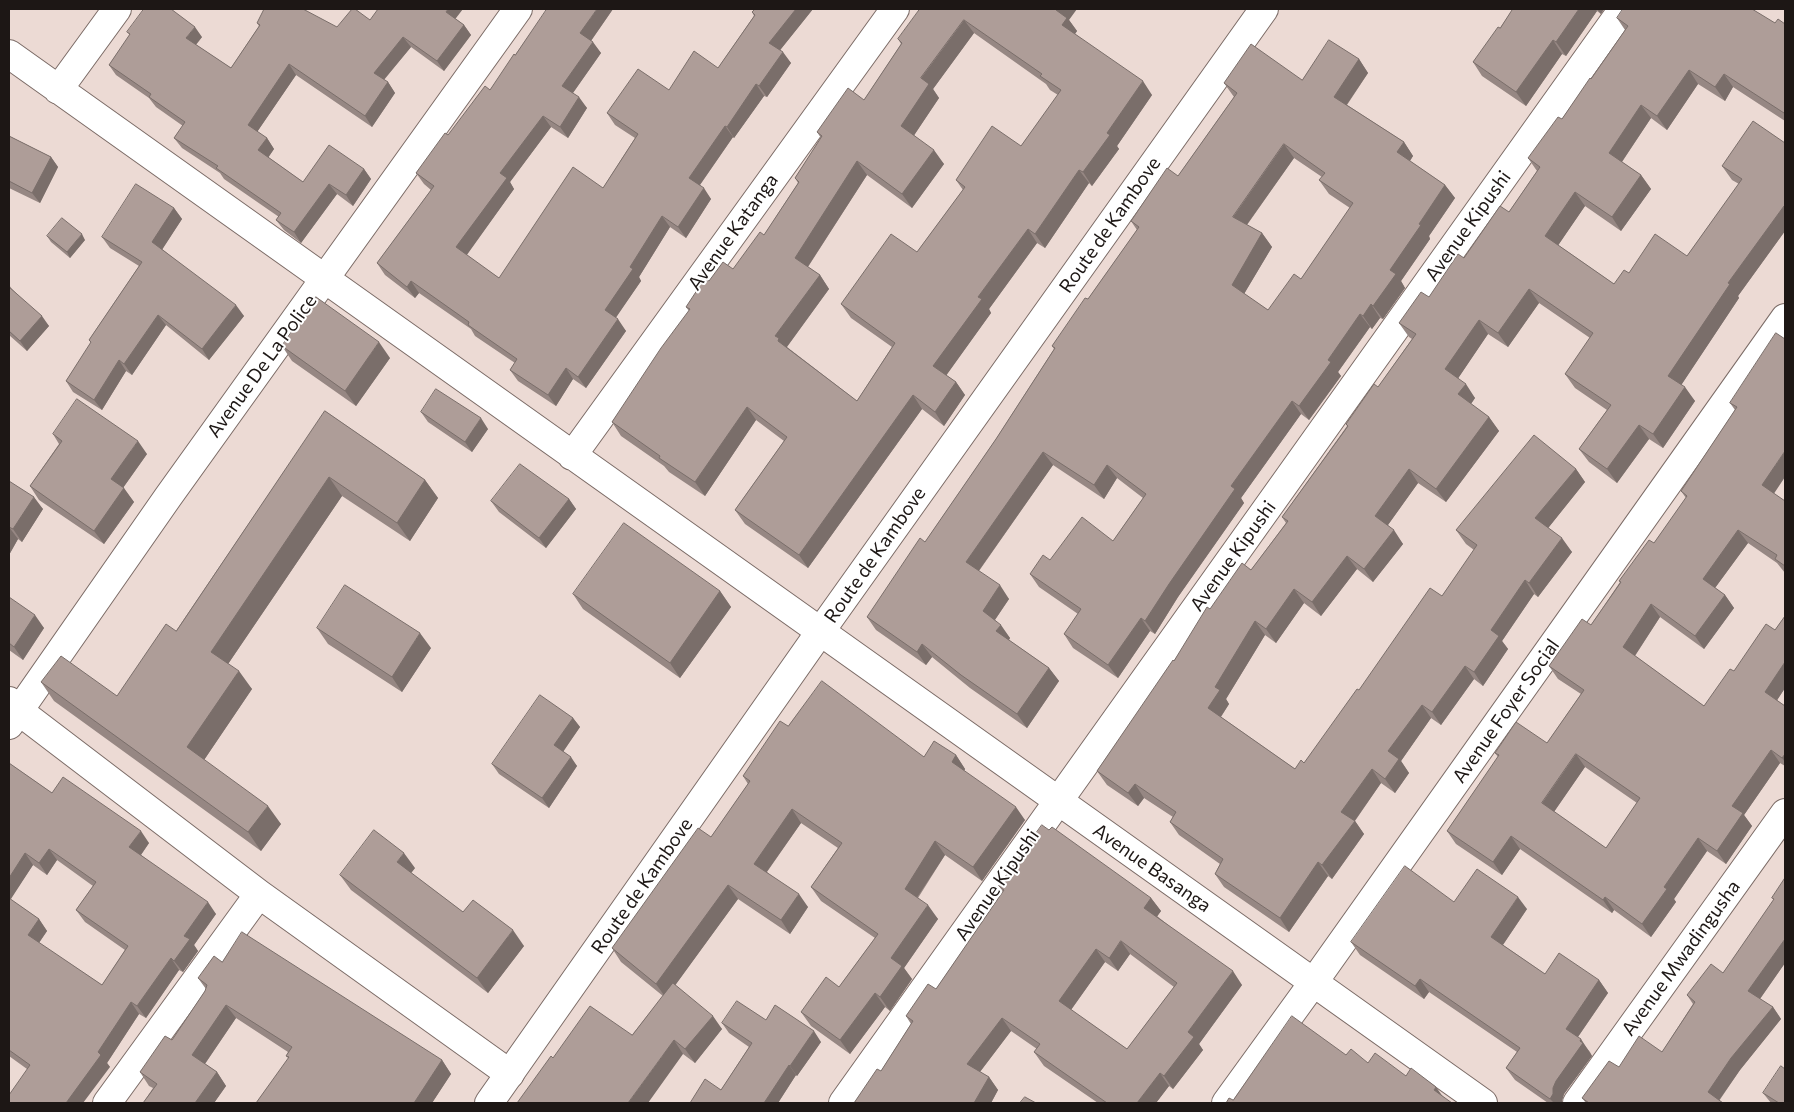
<!DOCTYPE html>
<style>
body{margin:0}
#map{position:relative;width:1794px;height:1112px;overflow:hidden;background:#ecdad4;font-family:Commissioner,sans-serif}
canvas{display:block}
.frame{position:absolute;inset:0;border:10px solid #1d1715;pointer-events:none}
</style>
<div id="map">
<canvas width="1794" height="1112"></canvas>
<div class="frame"></div>
</div>
<script>
const ctx = document.querySelector('canvas').getContext('2d');
ctx.lineJoin = 'round';
function trace(path, color, width, dash) { ctx.strokeStyle = color; ctx.lineWidth = width; ctx.lineCap = dash ? 'butt' : 'round'; ctx.setLineDash(dash || []); ctx.stroke(path); }
function fill(path, color) { ctx.fillStyle = color; ctx.fill(path, 'evenodd'); }
function drawText(font, color, halo, rows, align = 'center') {
  ctx.font = font + ' Commissioner,sans-serif'; ctx.lineWidth = 4; ctx.setLineDash([]); ctx.textBaseline = 'middle'; ctx.strokeStyle = halo; ctx.fillStyle = color; for (const [text, x, y, turn = 0] of rows) {
    ctx.save(); ctx.translate(x, y); ctx.rotate((+turn || 0) * Math.PI / 180); ctx.textAlign = isNaN(turn) ? turn : align; if (halo) ctx.strokeText(text, 0, 0); ctx.fillText(text, 0, 0); ctx.restore();
  }
}
const street = new Path2D(`
 M9,54L1483,1103
 M58,90L117,9
 M572,456L895,9
 M9,701L19,711L259,894L510,1074
 M9,725L168,497L518,9
 M107,1103L259,894
 M843,1103L1623,9
 M1226,1103L1313,983L1785,318
 M1577,1103L1785,813`);
const secondary = new Path2D(`
 M489,1103L820,632L1264,9`);
const wall = new Path2D(`
 M613,9L591,41L601,53L573,93L587,108L568,138L551,127L510,182L514,189L466,255L499,278L603,188L635,138L615,125L607,113L669,90L718,68L754,16L752,12L755,9H813L780,50L791,63L767,97L764,96L734,138L733,137L700,185L711,199L686,238L670,227L639,277L641,281L615,318L626,331L586,388L573,379L556,406L518,381L510,370L515,363L475,336L471,329L419,293L415,298L385,275L377,263L431,190L424,184L416,173L448,135L490,90L515,55Z
 M920,9L1069,20L1077,31L1075,34L1152,95L1117,146L1119,149L1092,186L1089,183L1045,248L1037,243L989,309L991,313L946,375L956,382L965,395L944,426L922,409L808,568L745,524L735,510L784,441L756,420L705,496L669,472L664,466L621,436L612,422L689,311L686,307L709,281L733,269L764,235L798,183L795,178L821,138L817,132L864,100L901,44L898,39ZM974,33L1046,84L1050,90L1058,95L1021,146L956,180L963,190L917,252L841,304L851,318L892,347L857,401L787,347L829,289L820,275L808,267L867,175L912,208L944,164L914,135L939,98L933,89Z
 M1513,9H1604L1601,14L1597,11L1566,56L1562,54L1526,106L1482,76L1473,62L1500,28Z
 M1617,18L1785,24V121L1733,87L1725,101L1698,84L1667,130L1651,118L1622,162L1641,175L1651,189L1621,231L1585,206L1558,245L1614,284L1629,273L1687,256L1739,184L1732,180L1722,166L1785,143V231L1738,296L1739,298L1681,385L1695,401L1663,448L1649,439L1617,483L1589,462L1579,449L1607,410L1575,388L1565,374L1590,338L1539,303L1508,347L1488,334L1458,378L1475,398L1471,404L1489,417L1499,431L1446,502L1418,483L1388,525L1403,544L1373,582L1357,569L1321,616L1304,603L1276,643L1265,635L1226,699L1229,704L1221,717L1295,769L1304,763L1359,690L1442,596L1474,550L1466,544L1456,530L1576,469L1585,482L1548,528L1572,552L1538,597L1534,594L1502,641L1508,649L1483,686L1474,679L1441,725L1431,718L1401,761L1409,773L1395,793L1381,783L1355,821L1364,834L1332,879L1328,876L1289,932L1224,887L1215,874L1220,864L1179,835L1170,822L1173,817L1144,798L1138,806L1107,785L1097,771L1210,609L1251,570L1286,523L1282,517L1347,426L1346,424L1378,387L1412,339L1409,337L1399,323L1429,297L1464,258L1509,212L1537,171L1528,158L1562,119L1625,30Z
 M456,19L464,25L471,35L444,71L411,47L384,80L388,82L395,93L372,127L296,75L257,132L267,138L274,149L268,157L303,182L364,169L371,179L353,206L337,194L301,243L284,230L276,220L279,217L224,179L220,173L182,148L174,138L183,126L156,107L149,98L116,75L109,65L130,35L127,32L202,37L196,45L231,68L259,26L257,23L337,27L370,20Z
 M1359,59L1368,73L1347,105L1404,142L1413,156L1410,161L1445,185L1455,198L1429,236L1430,239L1401,281L1405,288L1383,319L1380,318L1372,329L1370,327L1338,372L1341,376L1309,420L1301,414L1241,498L1244,503L1178,597L1155,634L1150,631L1118,678L1073,648L1064,634L1078,614L1039,587L1030,574L1050,560L1113,541L1143,498L1117,478L1104,499L1053,465L979,571L1009,599L995,620L1010,638L1009,640L1049,668L1059,681L1027,728L970,688L932,657L926,665L876,630L867,617L925,542L996,439L1054,349L1052,346L1088,299L1137,230L1131,221L1178,176L1234,97L1224,83L1302,80ZM1294,158L1322,177L1319,180L1329,194L1350,208L1301,279L1268,310L1244,294L1272,247L1262,233L1247,225Z
 M9,136L51,157L58,167L40,203L9,188Z
 M174,208L182,219L162,249L244,316L209,360L166,325L132,375L126,371L102,410L73,392L66,381L91,343L89,340L139,266L110,248L102,237Z
 M47,236L85,240L70,258L51,242Z
 M9,285L12,289L49,326L27,351L9,335Z
 M1776,333L1774,494L1785,501V573L1777,563L1748,543L1715,588L1725,595L1734,608L1704,649L1660,617L1635,656L1704,706L1734,671L1775,630L1785,616V688L1777,700L1785,706V766L1780,763L1744,815L1752,826L1726,864L1707,851L1674,899L1676,902L1651,937L1614,910L1612,913L1520,849L1502,875L1456,844L1447,831L1498,757L1495,753L1547,743L1581,694L1558,679L1549,666L1591,625L1620,582L1619,581L1654,543L1686,498L1681,491L1735,410L1730,403ZM1585,767L1637,803L1606,848L1554,812Z
 M282,346L390,358L356,406L292,361Z
 M325,411L425,480L438,498L410,541L342,496L228,664L252,689L204,760L281,824L261,851L54,701L41,682L117,696L176,631Z
 M421,412L488,429L472,452L428,422Z
 M53,434L147,454L123,488L134,502L104,544L39,500L30,486L59,444Z
 M9,481L43,509L22,542L18,539L9,555Z
 M569,499L576,509L546,548L499,512L491,501Z
 M720,591L731,607L680,678L583,609L573,594Z
 M9,597L44,628L23,660L9,650Z
 M317,628L431,648L402,692L328,644Z
 M573,718L580,727L563,751L577,766L549,808L499,774L492,764Z
 M788,726L924,757L956,755L965,769L964,771L1025,820L982,881L945,855L918,898L938,919L904,968L912,979L890,1011L885,1007L850,1054L811,1026L801,1012L839,987L875,938L821,901L811,887L838,848L801,823L767,872L808,907L790,934L738,899L675,985L722,1029L695,1063L683,1054L553,1058L632,1035L663,996L621,962L612,948L711,837L748,784L743,776Z
 M9,763L52,793L149,843L141,855L216,914L194,945L198,951L183,972L179,970L146,1018L139,1014L107,1063L110,1067L27,1069L9,1056ZM57,860L93,886L76,910L85,922L125,950L102,985L39,943L47,931L39,919L10,899L33,865L47,875Z
 M415,868L411,873L463,912L524,946L488,993L351,890L340,875Z
 M1785,878V963L1760,999L1773,1007L1781,1019L1740,1070L1719,1101L1723,1103H1586L1582,1098L1619,1067L1662,1052L1693,1004L1687,995L1723,973L1774,900L1772,898Z
 M999,886L1151,898L1161,911L1157,916L1242,985L1199,1044L1203,1050L1173,1089L1169,1086L1156,1103H1098L1044,1066L1034,1052L1037,1049L1011,1031L980,1072L989,1077L998,1090L991,1103H854L881,1071L911,1024L906,1016L936,989L1003,892ZM1130,954L1174,987L1127,1049L1071,1010L1105,962L1118,971Z
 M1454,902L1527,909L1503,945L1545,974L1599,980L1608,993L1578,1037L1590,1052L1592,1056L1564,1094L1562,1101V1103H1548L1515,1080L1506,1068L1517,1052L1429,992L1424,999L1360,955L1351,942Z
 M222,962L442,1060L451,1074L432,1103H256L289,1059L286,1056L288,1052L236,1018L205,1064L217,1072L226,1086L214,1103H143L153,1088L149,1086L140,1072L172,1040L205,991L206,989L198,978Z
 M766,1020L821,1042L797,1076L796,1075L778,1103H690L721,1090L749,1047L729,1033L722,1023Z
 M1763,1093L1785,1103H1771Z`);
const shadedWall = new Path2D(`
 M448,9H463L453,22L446,12Z
 M597,9H613L588,45L580,33Z
 M796,9H813L777,54L769,43Z
 M1058,9H1077L1069,20L1077,31L1072,38L1062,25L1056,10Z
 M1579,9H1595L1597,11L1566,56L1556,42Z
 M1597,9H1604L1601,14Z
 M964,20L974,33L933,89L939,98L911,140L901,126L921,78Z
 M464,25L471,35L444,71L437,61Z
 M195,27L202,37L193,48L186,38Z
 M403,37L411,47L381,83L374,73Z
 M1553,40L1562,54L1526,106L1516,92Z
 M593,42L601,53L570,97L562,86Z
 M783,52L791,63L767,97L759,86Z
 M1359,59L1368,73L1343,110L1334,97Z
 M289,64L296,75L255,135L248,125Z
 M1689,70L1698,84L1667,130L1657,116Z
 M1724,74L1733,87L1725,101L1715,87Z
 M1143,81L1152,95L1117,146L1119,149L1092,186L1083,172L1107,133Z
 M388,82L395,93L372,127L365,116Z
 M756,84L764,96L734,138L727,127Z
 M579,97L587,108L568,138L560,127Z
 M1641,105L1651,118L1619,166L1609,153Z
 M543,116L551,127L510,182L514,189L464,259L456,247L500,173Z
 M725,126L733,137L697,189L689,178Z
 M267,138L274,149L266,161L258,150Z
 M1404,142L1413,156L1407,165L1397,152Z
 M1284,144L1294,158L1243,230L1233,217Z
 M934,150L944,164L912,208L902,194Z
 M51,157L58,167L40,203L32,193Z
 M857,161L867,175L805,271L795,258Z
 M364,169L371,179L353,206L346,195Z
 M1079,170L1089,183L1045,248L1035,234Z
 M1641,175L1651,189L1621,231L1612,217Z
 M329,184L337,194L301,243L294,232Z
 M1445,185L1455,198L1429,236L1430,239L1401,281L1405,288L1383,319L1373,306L1390,270L1419,224Z
 M704,188L711,199L686,238L678,227Z
 M1575,192L1585,206L1555,250L1545,236Z
 M1784,206L1785,209V231L1738,296L1739,298L1678,390L1668,376L1728,283Z
 M174,208L182,219L160,253L152,242Z
 M662,216L670,227L639,277L641,281L613,322L605,310L630,267Z
 M1028,229L1037,243L989,309L991,313L943,380L933,366L978,297Z
 M1262,233L1272,247L1241,299L1232,285Z
 M82,234L85,240L70,258L67,252Z
 M820,275L829,289L786,348L788,354L775,336Z
 M411,281L419,293L415,298L407,287Z
 M1529,289L1539,303L1508,347L1498,333Z
 M1371,304L1380,318L1372,329L1363,316Z
 M236,305L244,316L209,360L202,349Z
 M1360,314L1370,327L1338,372L1341,376L1309,420L1299,406L1328,360Z
 M158,315L166,325L132,375L124,364Z
 M42,316L49,326L27,351L20,341Z
 M618,319L626,331L586,388L578,377Z
 M1479,320L1488,334L1455,383L1445,369Z
 M379,342L390,358L356,406L345,391Z
 M119,360L126,371L102,410L94,400Z
 M566,368L573,379L556,406L548,395Z
 M956,382L965,395L944,426L935,412Z
 M1466,384L1475,398L1468,408L1458,394Z
 M1685,387L1695,401L1663,448L1653,434Z
 M913,395L922,409L808,568L799,555Z
 M1292,401L1301,414L1241,498L1244,503L1178,597L1155,634L1145,621L1231,486Z
 M747,407L756,420L705,496L695,482Z
 M1489,417L1499,431L1446,502L1436,489Z
 M481,418L488,429L472,452L465,442Z
 M1639,425L1649,439L1617,483L1607,469Z
 M138,441L147,454L120,492L111,479Z
 M1785,451V477L1771,498L1762,485Z
 M1043,452L1053,465L975,576L966,562Z
 M1107,465L1117,478L1104,499L1094,485Z
 M1409,469L1418,483L1385,529L1375,516Z
 M1576,469L1585,482L1545,532L1535,518Z
 M329,477L342,496L224,670L211,652Z
 M425,480L438,498L410,541L397,523Z
 M124,488L134,502L104,544L94,531Z
 M34,497L43,509L22,542L13,529Z
 M569,499L576,509L546,548L539,538Z
 M9,527L18,539L9,555Z
 M1394,530L1403,544L1373,582L1364,569Z
 M1738,530L1748,543L1712,592L1703,579Z
 M1562,538L1572,552L1538,597L1529,583Z
 M1347,556L1357,569L1321,616L1312,602Z
 M1525,580L1534,594L1502,641L1508,649L1483,686L1474,672L1491,630Z
 M1000,585L1009,599L992,624L983,611Z
 M1294,589L1304,603L1276,643L1266,629Z
 M720,591L731,607L680,678L670,663Z
 M1725,595L1734,608L1704,649L1695,636Z
 M1651,604L1660,617L1632,660L1623,647Z
 M35,615L44,628L23,660L14,647Z
 M1141,618L1150,631L1118,678L1108,665Z
 M1255,621L1265,635L1226,699L1229,704L1218,721L1208,708L1215,687Z
 M1001,625L1010,638L1006,644L996,631Z
 M420,633L431,648L402,692L392,677Z
 M922,644L932,657L926,665L917,652Z
 M1785,662V688L1774,705L1765,692Z
 M1465,666L1474,679L1441,725L1432,712Z
 M1049,668L1059,681L1027,728L1017,714Z
 M239,671L252,689L200,766L187,747Z
 M1422,705L1431,718L1401,761L1409,773L1395,793L1385,779L1388,751Z
 M573,718L580,727L561,755L554,745Z
 M1771,750L1780,763L1744,815L1752,826L1726,864L1717,851L1732,806Z
 M1576,754L1585,767L1551,816L1542,803Z
 M1785,754V762L1782,758Z
 M956,755L965,769L962,775L952,762Z
 M571,757L577,766L549,808L542,798Z
 M1372,769L1381,783L1351,826L1341,812Z
 M1135,784L1144,798L1138,806L1128,793Z
 M268,806L281,824L261,851L248,832Z
 M1016,807L1025,820L982,881L973,867Z
 M792,809L801,823L763,877L754,864Z
 M1355,821L1364,834L1332,879L1322,865Z
 M141,831L149,843L138,859L129,847Z
 M1511,836L1520,849L1502,875L1493,862Z
 M1698,838L1707,851L1674,899L1676,902L1651,937L1642,924L1664,887Z
 M935,841L945,855L914,902L905,889Z
 M49,849L57,860L47,875L39,863Z
 M25,853L33,865L9,902V878Z
 M404,853L415,868L408,877L397,862Z
 M1318,862L1328,876L1289,932L1280,918Z
 M728,885L738,899L666,998L656,984Z
 M799,894L808,907L790,934L781,920Z
 M1518,897L1527,909L1500,949L1491,937Z
 M1605,897L1614,910L1612,913L1603,900Z
 M1151,898L1161,911L1154,921L1144,908Z
 M208,902L216,914L194,945L198,951L183,972L174,961L184,936Z
 M928,905L938,919L904,968L912,979L890,1011L880,997L891,958Z
 M39,919L47,931L36,947L28,935Z
 M513,930L524,946L488,993L477,978Z
 M1785,939V963L1757,1003L1748,991Z
 M1121,941L1130,954L1118,971L1109,958Z
 M1096,949L1105,962L1068,1014L1059,1001Z
 M171,958L179,970L146,1018L137,1006Z
 M1233,971L1242,985L1199,1044L1203,1050L1173,1089L1164,1076L1188,1032Z
 M1420,979L1429,992L1424,999L1415,986Z
 M1599,980L1608,993L1575,1041L1566,1029Z
 M875,993L885,1007L850,1054L840,1040Z
 M131,1002L139,1014L107,1063L110,1067L83,1103H66L98,1052Z
 M226,1005L236,1018L202,1068L192,1055Z
 M1773,1007L1781,1019L1740,1070L1717,1103L1708,1092L1731,1058Z
 M713,1016L722,1029L695,1063L685,1049Z
 M1002,1018L1011,1031L976,1077L967,1064Z
 M814,1031L821,1042L797,1076L790,1066Z
 M1581,1039L1592,1056L1564,1094L1562,1101V1103H1554L1550,1099L1553,1088L1556,1081Z
 M674,1040L683,1054L648,1103H628Z
 M442,1060L451,1074L432,1103H414Z
 M789,1065L796,1075L778,1103H764Z
 M217,1072L226,1086L214,1103H195Z
 M1160,1073L1169,1086L1156,1103H1137Z
 M989,1077L998,1090L991,1103H974Z
 M1436,1087L1446,1101L1434,1090Z`);
const building = new Path2D(`
 M144,9H171L195,27L186,38L231,68L260,25L257,23L264,9H303L337,27L352,9H355L370,20L378,9H448L446,12L464,25L437,61L403,37L374,73L388,82L365,116L289,64L248,125L267,138L258,150L303,182L329,145L364,169L346,195L329,184L294,232L276,220L281,213L216,168L218,166L174,138L185,122L149,97L151,94L109,65L130,34L127,32Z
 M547,9H597L580,33L593,42L562,86L579,97L560,127L543,116L500,173L507,178L456,247L499,278L573,167L603,188L638,134L607,113L638,69L669,90L694,51L718,68L755,15L752,12L755,9H796L769,43L783,52L759,86L756,84L727,127L725,126L689,178L704,188L678,227L662,216L630,267L633,269L605,310L618,319L578,377L566,368L548,395L510,370L517,359L468,325L469,322L411,281L407,287L377,263L434,186L416,173L445,133L448,135L485,86L490,90L514,54L515,55Z
 M920,9H1058L1056,10L1067,18L1062,25L1143,81L1107,133L1110,135L1083,172L1079,170L1035,234L1028,229L978,297L982,299L933,366L956,382L935,412L913,395L799,555L735,510L787,437L747,407L695,482L659,458L660,456L612,422L661,348L690,309L686,307L705,278L709,281L723,262L733,269L760,232L764,235L799,182L795,178L822,136L817,132L848,88L864,100L902,43L898,39ZM964,20L1042,74L1040,76L1061,90L1021,146L992,126L956,180L965,187L917,252L891,234L841,304L895,343L857,401L778,341L779,338L775,336L820,275L795,258L857,161L902,194L934,150L901,126L929,84L921,78Z
 M1513,9H1579L1556,42L1553,40L1516,92L1473,62L1498,27L1500,28Z
 M1623,9H1752L1775,23L1778,19L1785,24V111L1784,113L1724,74L1715,87L1689,70L1657,116L1641,105L1609,153L1641,175L1612,217L1575,192L1545,236L1614,284L1624,270L1629,273L1655,234L1687,256L1742,179L1722,166L1753,121L1785,143V208L1784,206L1728,283L1730,284L1668,376L1685,387L1653,434L1639,425L1607,469L1579,449L1611,405L1565,374L1593,333L1529,289L1498,333L1479,320L1445,369L1466,384L1458,394L1489,417L1436,489L1409,469L1375,516L1394,530L1364,569L1347,556L1312,602L1294,589L1266,629L1255,621L1215,687L1220,690L1208,708L1295,769L1301,760L1304,763L1357,689L1359,690L1430,588L1442,596L1477,545L1456,530L1534,435L1576,469L1535,518L1562,538L1529,583L1525,580L1491,630L1499,636L1474,672L1465,666L1432,712L1422,705L1388,751L1399,759L1385,779L1372,769L1341,812L1355,821L1322,865L1318,862L1280,918L1215,874L1223,859L1170,822L1176,812L1135,784L1128,793L1097,771L1173,660L1174,661L1207,607L1210,609L1242,563L1251,570L1288,521L1282,517L1348,426L1346,424L1374,384L1378,387L1416,334L1399,323L1421,292L1429,297L1458,254L1464,258L1500,206L1509,212L1540,167L1528,158L1558,117L1562,119L1590,78L1591,79L1628,26L1617,18Z
 M1329,40L1359,59L1334,97L1404,142L1397,152L1445,185L1419,224L1421,225L1390,270L1396,274L1373,306L1371,304L1363,316L1360,314L1328,360L1331,362L1299,406L1292,401L1231,486L1235,489L1169,584L1145,621L1141,618L1108,665L1064,634L1081,609L1030,574L1043,555L1050,560L1082,517L1113,541L1146,494L1107,465L1094,485L1043,452L966,562L1000,585L983,611L1001,625L996,631L1049,668L1017,714L961,675L922,644L917,652L867,617L920,538L925,542L996,439L1055,348L1052,346L1085,298L1088,299L1139,227L1131,221L1167,168L1178,176L1237,93L1224,83L1251,44L1302,80ZM1284,144L1325,173L1319,180L1353,203L1301,279L1294,274L1268,310L1232,285L1262,233L1233,217Z
 M9,136L51,157L32,193L9,181Z
 M136,184L174,208L152,242L236,305L202,349L158,315L124,364L119,360L94,400L66,381L91,342L89,340L142,262L102,237Z
 M62,218L82,234L67,252L47,236Z
 M9,287L42,316L20,341L9,331Z
 M316,297L379,342L345,391L282,346Z
 M1776,333L1785,339V451L1762,485L1785,501V566L1775,559L1777,555L1738,530L1703,579L1725,595L1695,636L1651,604L1623,647L1704,706L1730,669L1734,671L1766,624L1775,630L1785,616V662L1765,692L1785,706V754L1782,758L1771,750L1732,806L1743,813L1717,851L1698,838L1664,887L1667,889L1642,924L1605,897L1603,900L1511,836L1493,862L1447,831L1499,755L1495,753L1516,722L1547,743L1584,690L1549,666L1582,619L1591,625L1621,582L1619,581L1649,540L1654,543L1687,496L1681,491L1737,407L1730,403ZM1576,754L1640,798L1606,848L1542,803Z
 M436,389L481,418L465,442L421,412Z
 M77,399L138,441L111,479L124,488L94,531L30,486L62,441L53,434Z
 M325,411L425,480L397,523L329,477L211,652L239,671L187,747L268,806L248,832L41,682L61,656L117,696L166,624L176,631Z
 M520,464L569,499L539,538L491,501Z
 M9,481L34,497L13,529L9,527Z
 M624,523L720,591L670,663L573,594Z
 M345,585L420,633L392,677L317,628Z
 M9,597L35,615L14,647L9,643Z
 M822,681L924,757L934,741L956,755L952,762L1016,807L973,867L935,841L905,889L928,905L891,958L902,966L880,997L875,993L840,1040L801,1012L826,977L839,987L878,934L811,887L842,843L792,809L754,864L799,894L781,920L728,885L656,984L612,948L698,828L711,837L750,781L743,776L780,721L788,726Z
 M540,695L573,718L554,745L571,757L542,798L492,764Z
 M9,763L52,793L63,777L141,831L129,847L208,902L184,936L190,939L174,961L171,958L137,1006L131,1002L98,1052L101,1055L66,1103H9V1095L30,1065L9,1050V898L39,919L28,935L102,985L128,946L76,910L96,882L49,849L39,863L25,853L9,878Z
 M1042,825L1049,830L1052,827L1151,898L1144,908L1233,971L1188,1032L1194,1037L1164,1076L1160,1073L1137,1103H1107L1034,1052L1040,1044L1002,1018L967,1064L989,1077L974,1103H854L877,1069L881,1071L913,1021L906,1016L928,984L936,989L1004,890L999,886ZM1121,941L1177,983L1127,1049L1059,1001L1096,949L1109,958Z
 M374,830L404,853L397,862L463,912L473,900L513,930L477,978L340,875Z
 M1405,866L1454,902L1477,869L1518,897L1491,937L1545,974L1559,953L1599,980L1566,1029L1581,1039L1580,1041L1583,1043L1556,1081L1553,1088V1094L1550,1099L1506,1068L1520,1048L1420,979L1415,986L1351,942Z
 M1785,878V939L1748,991L1773,1007L1731,1058L1708,1092L1723,1103H1589L1582,1098L1609,1061L1619,1067L1639,1036L1662,1052L1695,1002L1687,995L1711,964L1723,973L1774,899L1772,898Z
 M242,932L442,1060L414,1103H256L289,1057L286,1056L292,1047L226,1005L192,1055L217,1072L195,1103H143L157,1084L140,1072L165,1036L172,1040L205,991L207,985L198,978L214,956L222,962Z
 M673,983L713,1016L685,1049L674,1040L628,1103H517L551,1056L553,1058L590,1006L632,1035Z
 M737,1001L766,1020L775,1005L814,1031L790,1066L789,1065L764,1103H690L705,1079L721,1090L752,1043L722,1023Z
 M1292,1016L1346,1055L1351,1049L1368,1063L1375,1053L1406,1076L1411,1068L1436,1087L1434,1090L1452,1103H1226L1229,1098L1233,1100Z
 M1781,1066L1785,1069V1103H1779L1763,1093Z
 M1025,1097L1036,1103H1020Z`);
const streetNames = [
 ["Route de Kambove",1110,225,-55],
 ["Avenue Kipushi",1468,226,-54],
 ["Avenue Katanga",733,232,-54],
 ["Avenue De La Police",262,366,-54],
 ["Route de Kambove",875,555,-55],
 ["Avenue Kipushi",1233,556,-54],
 ["Avenue Foyer Social",1506,711,-55],
 ["Avenue Basanga",1152,868,35],
 ["Avenue Kipushi",997,885,-55],
 ["Route de Kambove",642,886,-55],
 ["Avenue Mwadingusha",1681,958,-54]
];
trace(street, '#7b6b66', 30);
trace(secondary, '#7b6b66', 30);
trace(street, '#fff', 28);
trace(secondary, '#fff', 28);
fill(wall, '#968783');
fill(shadedWall, '#7a6e6a');
fill(building, '#ae9d98');
trace(building, '#7a6e6a', 1);
drawText('19px', '#1d1715', '#fff', streetNames);
</script>
